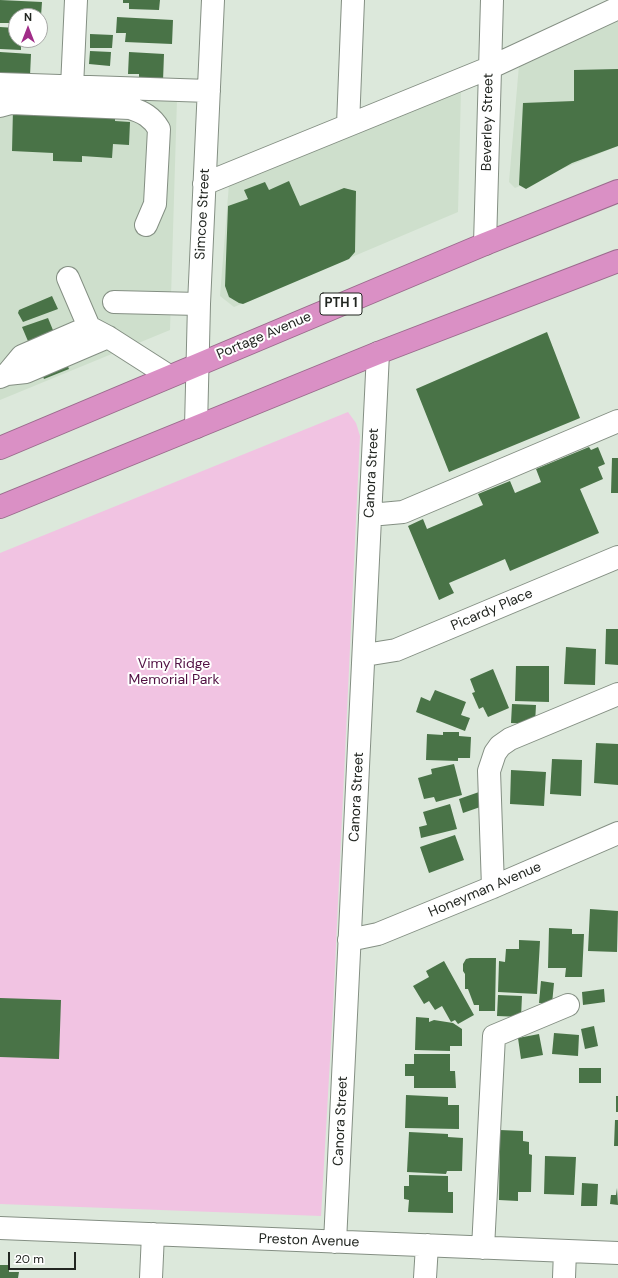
<!DOCTYPE html>
<style>
body{margin:0}
#map{position:relative;width:618px;height:1278px;overflow:hidden;background:#dce8db;font-family:"DM Sans",sans-serif}
canvas{display:block}
.north{position:absolute;left:8px;top:8px;width:40px;height:40px;box-sizing:border-box;background:#fff;border:1px solid #a7a8a6;border-radius:50%;rotate:0deg;font-size:11px;font-weight:700;line-height:16px;text-align:center;color:#222621}
.north::after{content:'';display:block;margin:auto;width:14px;height:18px;background:#a12d88;clip-path:polygon(50% 0,100% 100%,50% 72%,0 100%)}
.scale{position:absolute;left:8px;top:1252px;width:68px;height:18px;box-sizing:border-box;border:2px solid #222621;border-top:0;padding-left:5px;font-size:12px;line-height:14px;white-space:nowrap;color:#222621;-webkit-text-stroke:3px #fff;paint-order:stroke}
</style>
<div id="map">
<canvas width="618" height="1278"></canvas>
<div class="north">N</div>
<div class="scale">20 m</div>
</div>
<script>
const ctx = document.querySelector('canvas').getContext('2d');
ctx.lineJoin = 'round';
function fill(path, color) { ctx.fillStyle = color; ctx.fill(path, 'evenodd'); }
function trace(path, color, width, dash) { ctx.strokeStyle = color; ctx.lineWidth = width; ctx.lineCap = dash ? 'butt' : 'round'; ctx.setLineDash(dash || []); ctx.stroke(path); }
function drawText(font, color, halo, rows, align = 'center') {
  ctx.font = font + ' "DM Sans",sans-serif'; ctx.lineWidth = 4; ctx.setLineDash([]); ctx.textBaseline = 'middle'; ctx.strokeStyle = halo; ctx.fillStyle = color; for (const [text, x, y, turn = 0] of rows) {
    ctx.save(); ctx.translate(x, y); ctx.rotate((+turn || 0) * Math.PI / 180); ctx.textAlign = isNaN(turn) ? turn : align; if (halo) ctx.strokeText(text, 0, 0); ctx.fillText(text, 0, 0); ctx.restore();
  }
}
const built = new Path2D(`
 M618,19V146L515,188L509,182L519,65Z
 M461,90L458,212L234,307L220,296L229,184Z
 M0,91L177,99L170,330L0,400Z`);
const green = new Path2D(`
 M348,412L356,423L360,436L333,1008L321,1216L0,1204V553Z`);
const building = new Path2D(`
 M0,0L42,2L41,16H16V23H0Z
 M123,0H160L159,10L129,9V3H123Z
 M117,17L173,20L172,44L125,42L126,33H116Z
 M0,27L16,28V40H36V43L21,42V50L0,49Z
 M90,34L113,35L112,48H90Z
 M90,51L111,52L110,66L89,64Z
 M0,52L31,54L30,76L0,74Z
 M129,52L164,54L163,81L139,80V74H128Z
 M618,69V146L572,163L526,189L519,185L523,103L574,101V70Z
 M13,109L115,115V121L130,122L129,145L113,144L112,158L82,156V162L53,161V153L12,151Z
 M289,181L300,206L344,188L356,191L355,252L349,259L243,304L239,303L229,297L225,286L228,206L248,199L244,190L265,182L269,190Z
 M52,296L58,309L23,322L18,313L19,310Z
 M48,318L69,369L44,379L22,327Z
 M547,332L580,418L449,472L416,389Z
 M589,447L591,450L598,447L605,464L598,467L603,479L580,489L599,533L510,571L505,559L449,583L454,593L439,600L408,526L423,519L427,529L483,505L478,494L510,481L515,493L541,482L536,469Z
 M612,458H618V493H611Z
 M606,629H618V665L605,664Z
 M566,647L596,649L595,685L564,684Z
 M516,666H549V702L515,701Z
 M493,669L509,708L488,717L483,707L479,709L472,693L475,692L470,679Z
 M435,690L466,702L461,715L470,718L465,731L416,712L421,697L430,701Z
 M512,704L536,705L535,724L511,723Z
 M443,732H459V736L471,737L470,758H458V761L426,760L427,734L443,735Z
 M596,743L618,744V785L594,783Z
 M552,759L582,760L581,796L550,794Z
 M454,764L462,795L436,802L434,797L424,799L418,778L432,774L431,769Z
 M511,770L546,772L544,806L510,804Z
 M479,792L483,806L463,813L459,799Z
 M450,804L457,829L421,838L419,827L427,825L423,812Z
 M455,835L464,860L429,873L420,847Z
 M590,909L618,911L617,952L588,951Z
 M549,928L572,929V934H584L582,977H565L566,968H548Z
 M519,940L540,941L537,994L498,992L499,961L505,962L506,949H519Z
 M470,958H496L495,1011H479V1005H474L468,989H465V974L463,971V964L466,959Z
 M444,961L474,1015L458,1024L455,1020L451,1022L442,1006L435,1010L429,1001L424,1004L413,986L429,977L426,971Z
 M541,981L554,983L552,1004L539,1003Z
 M604,989L605,1002L583,1005L582,992Z
 M498,995L522,996L521,1017L497,1016Z
 M0,998L61,1000L59,1059L0,1057Z
 M416,1017L429,1018V1022L434,1020L453,1023L462,1029V1046H450V1051L415,1050Z
 M594,1026L598,1046L585,1049L581,1029Z
 M554,1033L579,1035L578,1056L552,1054Z
 M539,1034L543,1055L521,1059L518,1038Z
 M414,1054H450V1071H455L456,1088H414V1076H405V1064H414Z
 M579,1068H601V1083H579Z
 M406,1095L448,1097V1105H459V1129L405,1128Z
 M616,1096H618V1112H616Z
 M615,1120H618V1146H614Z
 M500,1130L523,1131V1141L529,1142V1154L532,1155L531,1192H518V1201L499,1200Z
 M409,1132L448,1134V1137L463,1138L462,1171H447L446,1174L407,1172Z
 M545,1156L576,1157L574,1195L544,1194Z
 M409,1175L448,1176V1192H453V1213L408,1212L409,1200L404,1199V1186H409Z
 M582,1183L598,1184L597,1206H581Z
 M617,1188L618,1205L610,1204L611,1195H616Z
 M0,1265H9V1272H19L18,1278H0Z`);
const minor = new Path2D(`
 M0,84L209,91
 M72,87L76,0
 M0,106L11,103L130,108C143,112 152,117 159,129L155,204L146,225
 M348,125L353,0
 M204,184L489,68L618,8
 M485,244L492,0
 M68,278L89,327L108,337L169,376
 M114,302L199,304
 M7,374L22,356L89,327
 M0,377L7,374L26,372L108,337
 M196,427L199,304L213,0
 M370,515L403,512L618,421
 M365,655L396,650L618,557
 M493,887L489,771L495,753L500,746L510,739L618,694
 M349,940L378,934L493,887L618,833
 M0,1228L618,1253
 M335,1242L378,353
 M483,1248L494,1036L568,1005
 M151,1278L153,1234
 M425,1278L427,1245
 M564,1278L565,1251`);
const highway = new Path2D(`
 M0,448L485,244L618,191
 M0,507L378,353L618,261`);
const shields = [
 [341,304,42]
];
const shieldNames = [
 ["PTH 1",341,304]
];
const streetNames = [
 ["Beverley Street",488,122,-89],
 ["Simcoe Street",203,214,-87],
 ["Portage Avenue",264,336,-23],
 ["Canora Street",372,473,-87],
 ["Picardy Place",492,610,-23],
 ["Canora Street",357,797,-87],
 ["Honeyman Avenue",485,890,-23],
 ["Canora Street",341,1121,-87],
 ["Preston Avenue",309,1241,2]
];
const parkNames = [
 ["Vimy Ridge",174,664],
 ["Memorial Park",174,680]
];
fill(built, '#cedfcc');
fill(green, '#f1c3e2');
fill(building, '#497347');
trace(minor, '#848f83', 24);
trace(highway, '#9a6b8c', 24);
trace(minor, '#fff', 22);
trace(highway, '#da90c5', 22);
for (const [x, y, w] of shields) { const box = new Path2D(); box.roundRect(x - w / 2, y - 11, w, 22, 3); ctx.fillStyle = '#fff'; ctx.fill(box); trace(box, '#222621', 1); }
drawText('bold 13px', '#222621', null, shieldNames);
drawText('14px', '#222621', '#fff', streetNames);
drawText('14px', '#511143', '#fff', parkNames);
</script>
